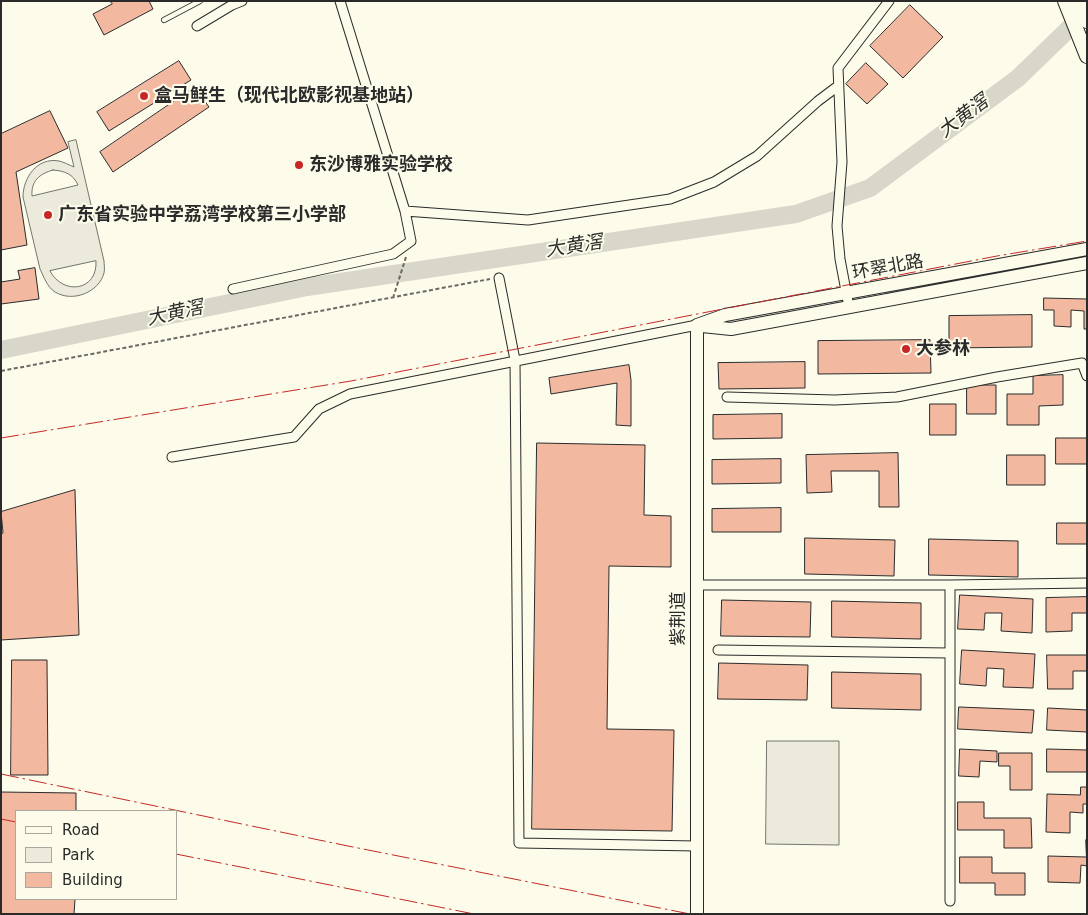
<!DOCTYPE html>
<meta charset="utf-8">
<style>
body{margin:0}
#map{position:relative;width:1088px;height:915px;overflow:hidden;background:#fdfbea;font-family:"DejaVu Sans",sans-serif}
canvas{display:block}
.frame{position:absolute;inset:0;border:2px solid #2b2b2b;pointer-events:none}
.legend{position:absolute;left:15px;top:810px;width:162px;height:90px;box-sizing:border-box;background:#fdfbea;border:1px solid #a9a89e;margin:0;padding:6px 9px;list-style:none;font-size:15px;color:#2b2b2b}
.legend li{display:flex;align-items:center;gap:10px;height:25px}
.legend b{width:25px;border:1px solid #a9a89e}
</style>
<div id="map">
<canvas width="1088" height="915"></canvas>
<div class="frame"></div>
<ul class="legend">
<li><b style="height:6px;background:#fdfbea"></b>Road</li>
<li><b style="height:14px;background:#ecebdb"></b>Park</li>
<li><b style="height:14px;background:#f2b8a0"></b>Building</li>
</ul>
</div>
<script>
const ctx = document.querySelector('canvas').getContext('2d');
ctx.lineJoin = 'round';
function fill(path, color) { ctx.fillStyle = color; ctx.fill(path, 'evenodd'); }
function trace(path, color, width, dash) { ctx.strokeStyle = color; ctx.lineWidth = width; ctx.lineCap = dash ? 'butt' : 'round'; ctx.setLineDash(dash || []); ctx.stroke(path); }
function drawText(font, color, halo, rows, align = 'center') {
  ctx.font = font + ' "DejaVu Sans","Noto Sans SC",sans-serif'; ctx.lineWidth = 4; ctx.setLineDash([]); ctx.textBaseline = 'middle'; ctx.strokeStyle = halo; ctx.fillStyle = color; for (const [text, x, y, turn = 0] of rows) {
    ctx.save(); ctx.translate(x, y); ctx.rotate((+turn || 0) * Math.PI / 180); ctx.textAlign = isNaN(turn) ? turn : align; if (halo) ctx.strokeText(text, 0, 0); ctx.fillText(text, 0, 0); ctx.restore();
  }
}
const green = new Path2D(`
 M76,140L104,261C104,264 105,269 104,273C99,292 73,303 55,292C47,287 44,277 40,269L23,197C23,178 37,157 59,161C64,162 69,165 74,167L68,142ZM53,170C65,171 73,174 78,185L32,196C31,181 39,174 53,170ZM96,261C98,291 63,296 50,271Z
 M767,741H839V845L766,844Z`);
const river = new Path2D(`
 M1,350L307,287L796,214L870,188L1018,78L1085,13`);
const building = new Path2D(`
 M110,1H149L153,9L104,35L93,14L112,4Z
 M910,5L943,37L903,78L870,46Z
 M179,61L191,80L109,131L97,112Z
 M866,63L888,84L867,104L846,84Z
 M195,87L209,107L113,172L100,152Z
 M50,111L68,148L16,172L27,245L1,250V134Z
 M35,268L39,299L1,304V282L20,279L18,271Z
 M1044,298L1087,299V329H1084V311L1071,310V327L1054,326V310H1044Z
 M1032,315V347L949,348V316Z
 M930,340L931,373L818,374V341Z
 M805,362V388L719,389L718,363Z
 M629,365L631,380V426L616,425L617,383L551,394L549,378Z
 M1063,375V405L1039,406V425H1007V394H1033V376Z
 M967,385H996V414H967Z
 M930,404H956V435H930Z
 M782,414V438L713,439V415Z
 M1056,438H1087V464H1056Z
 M537,443L645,445L644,515L671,516V567L609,566L607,729L674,730L672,831L532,829Z
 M898,453L899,507H879V471H831L832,492L807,493L806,455Z
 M1007,455H1045V485H1007Z
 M781,459V483L712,484V460Z
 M75,490L79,635L1,640V534L3,533L1,512Z
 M781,508V532H712V509Z
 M1057,523H1087V544H1057Z
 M805,538L895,540L894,576L805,574Z
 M929,539L1018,541V577L929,575Z
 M960,595L1033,599L1032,633L1001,631L1002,613H985L984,630L958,629Z
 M1087,597V613H1072V631L1046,632V598Z
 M722,600L811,602L810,637L721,636Z
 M832,601L921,603V639L832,637Z
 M962,650L1035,654L1033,688L1003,687L1004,669L987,668L986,686L960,684Z
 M1047,655H1087V671H1073V689H1048Z
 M12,660H47L48,775H11Z
 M719,663L808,665L807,700L718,699Z
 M832,672L921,674V710L832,708Z
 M959,707L1034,710L1032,733L958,729Z
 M1048,708L1087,710V732L1047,730Z
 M960,749L997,751V762L980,761L979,777L959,776Z
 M1047,749L1087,750V772H1047Z
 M999,753H1032V790H1010V766H999Z
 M1,774V792L76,793V811H16V899H75L74,914H1Z
 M1081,787H1087V804H1083V813L1070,812V833L1046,832L1047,794L1080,795Z
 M958,802H984V818H1031L1032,848H1004V830H958Z
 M1086,840L1087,866L1081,865L1080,883L1048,882V856L1086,857Z
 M960,857H992V873H1025V895H995V883H960Z`);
const path = new Path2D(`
 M393,298L406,257
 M1,371L490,279`);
const lane = new Path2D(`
 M164,20L200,1`);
const street = new Path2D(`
 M197,26L232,5L242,1
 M405,211L528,220L670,199L714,182L757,156L818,101L838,86
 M499,278L515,360L519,843L697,846
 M233,289L393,254L411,241L405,211L340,1
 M849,307L840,259L837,226L842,162L838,68L889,1
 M727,397L835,400L897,397L997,377L1082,363L1087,376
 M172,457L294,437L319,409L350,394L697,325
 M697,585H950L1087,583
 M950,585V901
 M718,650L950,653`);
const secondary = new Path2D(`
 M697,325L725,315L1087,249
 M702,326L731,329L1087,263
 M697,914V325`);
const primary = new Path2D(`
 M1065,1L1087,56`);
const highway = new Path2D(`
 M1079,1L1087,20`);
const power = new Path2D(`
 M1,438L351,381L997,256L1087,241
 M1,774L348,846L690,914
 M1,819L16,822
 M176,854L474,914`);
const markers = [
 [144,96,5,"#c62828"],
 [299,165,5,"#c62828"],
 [48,215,5,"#c62828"],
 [906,349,5,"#c62828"]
];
const poiNames = [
 ["盒马鲜生（现代北欧影视基地站）",154,96],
 ["东沙博雅实验学校",309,165],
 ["广东省实验中学荔湾学校第三小学部",58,215],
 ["大参林",916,349]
];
const streetNames = [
 ["环翠北路",888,268,-10],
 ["紫荆道",679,619,-90]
];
const waterNames = [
 ["大黄滘",964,117,-37],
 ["大黄滘",574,247,-9],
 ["大黄滘",175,314,-12]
];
fill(green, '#ecebdb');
trace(green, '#74746e', 1);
trace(river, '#d8d7c9', 18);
fill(building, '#f2b8a0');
trace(building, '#2b2b2b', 1);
trace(lane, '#2b2b2b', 6);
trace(street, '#2b2b2b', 11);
trace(secondary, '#2b2b2b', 14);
trace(primary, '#2b2b2b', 16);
trace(highway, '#2b2b2b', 18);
trace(path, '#6a6964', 2, [4, 2.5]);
trace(lane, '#fdfbea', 4.5);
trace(street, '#fdfbea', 9);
trace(secondary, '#fdfbea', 12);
trace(primary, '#fdfbea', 14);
trace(highway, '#fdfbea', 16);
trace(power, '#c62828', 1, [18, 4, 2.5, 4]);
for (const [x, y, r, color] of markers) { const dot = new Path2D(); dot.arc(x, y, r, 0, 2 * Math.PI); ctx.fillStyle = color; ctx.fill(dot); trace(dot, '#fdfbea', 2); }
drawText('bold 18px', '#2b2b2b', '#fdfbea', poiNames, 'left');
drawText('18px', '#2b2b2b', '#fdfbea', streetNames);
drawText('italic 19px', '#2b2b2b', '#fdfbea', waterNames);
</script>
